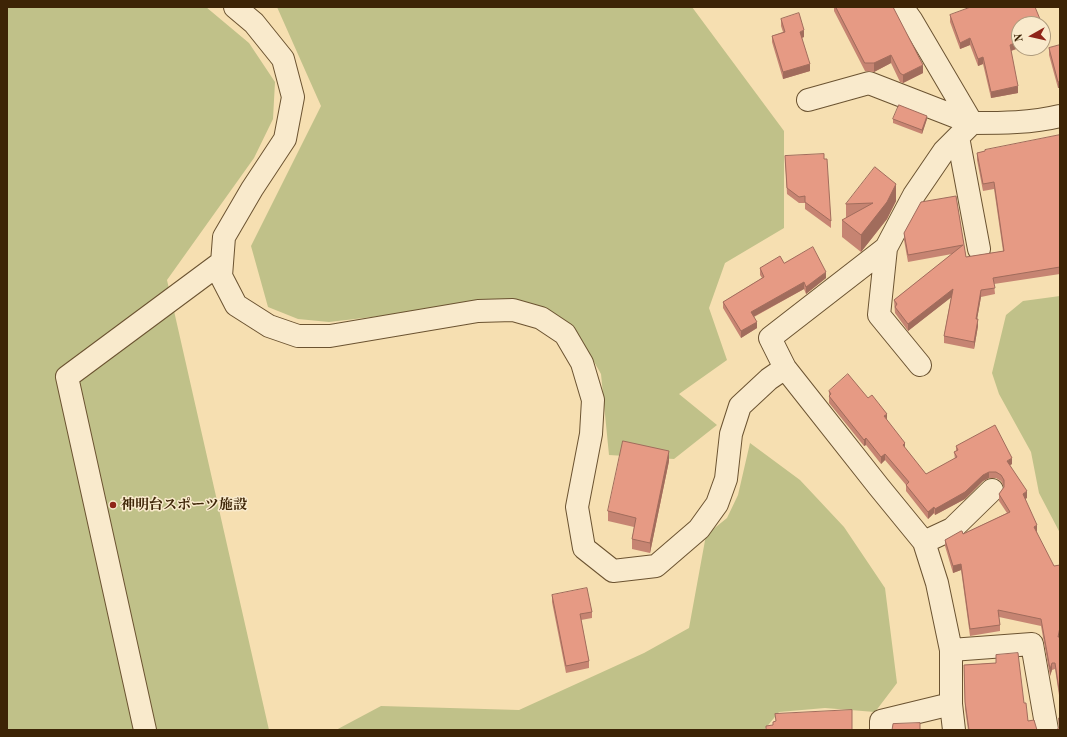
<!DOCTYPE html>
<meta charset="utf-8">
<style>
body{margin:0}
#map{position:relative;width:1067px;height:737px;overflow:hidden;background:#f6dfb1;font-family:"Old Standard TT",serif}
canvas{display:block}
.frame{position:absolute;inset:0;border:8px solid #3d2406;pointer-events:none}
.north{position:absolute;left:1011px;top:16px;width:40px;height:40px;box-sizing:border-box;background:#f9eacc;border:1px solid #ae9b7d;border-radius:50%;rotate:262deg;font-size:11px;font-weight:700;line-height:16px;text-align:center;color:#3d2406}
.north::after{content:'';display:block;margin:auto;width:14px;height:18px;background:#8f2418;clip-path:polygon(50% 0,100% 100%,50% 72%,0 100%)}
</style>
<div id="map">
<canvas width="1067" height="737"></canvas>
<div class="frame"></div>
<div class="north">N</div>
</div>
<script>
const ctx = document.querySelector('canvas').getContext('2d');
ctx.lineJoin = 'round';
function fill(path, color) { ctx.fillStyle = color; ctx.fill(path, 'evenodd'); }
function trace(path, color, width, dash) { ctx.strokeStyle = color; ctx.lineWidth = width; ctx.lineCap = dash ? 'butt' : 'round'; ctx.setLineDash(dash || []); ctx.stroke(path); }
function drawText(font, color, halo, rows, align = 'center') {
  ctx.font = font + ' "Old Standard TT","Noto Serif JP",serif'; ctx.lineWidth = 3; ctx.setLineDash([]); ctx.textBaseline = 'middle'; ctx.strokeStyle = halo; ctx.fillStyle = color; for (const [text, x, y, turn = 0] of rows) {
    ctx.save(); ctx.translate(x, y); ctx.rotate((+turn || 0) * Math.PI / 180); ctx.textAlign = isNaN(turn) ? turn : align; if (halo) ctx.strokeText(text, 0, 0); ctx.fillText(text, 0, 0); ctx.restore();
  }
}
const green = new Path2D(`
 M7,7H206L249,43L275,82L273,119L254,158L167,280L269,730H7Z
 M277,7H692L784,131V228L725,263L709,308L727,360L679,394L717,425L674,459L609,455L601,374L581,339L557,319L476,305L329,322L298,319L268,307L251,246L321,106Z
 M1060,296V533L1039,493L1031,452L999,394L992,373L1006,315L1023,301Z
 M750,443L800,480L844,527L885,588L897,683L875,712L825,708L779,712L764,730H336L381,706L519,710L644,653L689,628L706,535L727,518L738,495Z`);
const minor = new Path2D(`
 M235,7L254,23L283,59L293,97L285,139L252,189L224,237L221,276L236,305L269,326L298,336H330L478,311L513,310L541,318L565,334L582,363L593,400L591,434L577,507L584,548L613,571L656,566L699,529L717,504L726,479L731,434L740,406L769,379L785,368
 M902,7L912,21L972,123
 M808,100L869,83L972,123
 M958,137L979,249
 M886,248L879,315L920,365
 M924,542L952,529L992,490
 M951,650L1032,644L1047,730
 M145,730L67,377L222,262
 M881,730V721L951,704
 M954,730L951,704V650L937,583L924,542L879,487L785,368L770,338L886,248L914,195L944,151L972,123C1002,123 1031,123 1060,116`);
const wall = new Path2D(`
 M834,7H893L923,73L903,83L900,82L891,63L874,72L865,71L834,11Z
 M950,15L1019,24V48L1011,51L1018,93L991,98L983,64L978,66L970,45L960,49L950,22Z
 M781,19L804,37L802,38L810,71L783,79L772,42V36L783,32L781,26Z
 M1060,45L1058,88L1049,55V48Z
 M893,119H927L922,134L893,123Z
 M1060,135V274L994,284L995,294L981,297L977,319L978,326L974,349L944,343V336L951,297L908,331L895,313L894,300L952,254L908,262L904,240V233L956,196L966,257L1003,251L994,189L983,191L977,160V153Z
 M785,156L831,221V228L805,209V203H799L787,194Z
 M896,201L887,219L861,252L842,237V220L846,218V204Z
 M784,263L826,278L806,294L804,289L754,317L757,328L741,338L723,308V302L762,278L760,275V268Z
 M829,391L868,398L887,420L905,449L926,474L955,459L954,452L956,451V446L1012,464L1010,465L1027,498L1025,499L1037,531V532L1059,637H1060V702L1055,669L1052,670L1050,676L1041,626L999,617L1000,625V631L970,636L961,570L953,573L945,546V540L963,534L1007,513L999,501V494L1004,487L1001,481L996,478H989L983,481L965,499L935,515L934,513L928,519L906,491V485L885,460L881,464L866,445L864,446L829,403Z
 M669,461L650,553L632,549V539L634,527L608,521V511Z
 M552,595L592,612V618L581,620L589,661V668L566,673L552,602Z
 M996,655L1024,703L1028,721L1037,730H968L965,709L964,665L996,663Z`);
const shadedWall = new Path2D(`
 M804,30V37L800,38V32Z
 M1045,30V37L1043,38V31Z
 M970,38V45L960,49V43Z
 M1019,41V48L1010,51V45Z
 M891,55V63L874,72V63Z
 M983,57V64L978,66V59Z
 M810,64V71L783,79V72Z
 M923,65V73L903,83V75Z
 M1060,81V88H1058V82Z
 M1018,86V93L991,98V92Z
 M927,116V119L922,134V130Z
 M896,184V201L887,219L861,252V235Z
 M826,272V278L806,294V287Z
 M804,282V289L751,318V312Z
 M953,289V296L908,331V324Z
 M981,290V297L976,325V319Z
 M978,319V326L974,349V342Z
 M757,322V328L741,338V331Z
 M887,414V420L884,416Z
 M866,438V445L864,446V440Z
 M905,443V450L903,445Z
 M669,451V461L650,553V543Z
 M885,454V460L881,464V457Z
 M1012,458V464L1007,467V461Z
 M989,472V478L983,481L965,499L935,515V509L983,475Z
 M1027,491V498L1023,500V494Z
 M934,507V513L928,519V512Z
 M1037,525V531L1034,533V527Z
 M961,564V570L953,573V566Z
 M1060,627V634L1058,643V637Z
 M1052,663V670L1050,676V669Z`);
const building = new Path2D(`
 M836,7H893L923,65L903,75L900,73L891,55L874,63H865Z
 M971,7H1035L1042,24H1019V41L1010,45L1018,86L991,92L983,57L978,59L970,38L960,43L950,15Z
 M799,13L804,30L800,32L810,64L783,72L772,36L785,32L781,19Z
 M1043,25L1045,30L1043,31Z
 M1060,45V81L1058,82L1049,48Z
 M899,105L927,116L922,130L893,119Z
 M1060,135V267L993,278L995,288L981,290L976,319H978L974,342L944,336L953,289L908,324L895,307L897,304L894,300L963,245L908,255L904,233L921,202L956,196L966,257L1004,251L994,182L983,184L977,153L985,151V150Z
 M824,154V159H827L831,221L805,202V196L799,197L787,188L785,156Z
 M875,167L896,184L887,202L861,235L842,220L873,203L846,204Z
 M813,247L826,272L806,287L804,282L751,312L757,322L741,331L723,302L764,277L760,268L780,256L784,263Z
 M848,374L868,398L872,395L887,414L884,416L905,443L903,445L926,474L957,457L954,452L958,450L956,446L995,425L1012,458L1007,461L1027,491L1023,494L1037,525L1034,527L1054,566L1060,565V627L1058,637H1060V696L1055,663H1052L1050,669L1041,619L998,610L1000,625L970,629L961,564L953,566L945,540L961,531H962L963,534L1010,512L999,494L1004,487V480L1001,475L996,472H989L983,475L965,492L935,509L934,507L928,512L906,485L909,482L885,454L881,457L866,438L864,440L829,396L831,394L829,391Z
 M623,441L669,451L650,543L632,539L636,518L608,511Z
 M587,588L592,612L580,614L589,661L566,666L552,595Z
 M1018,653L1024,703H1026L1028,721L1034,720L1037,730H969L965,702L964,665L996,663V655Z
 M852,710V730H766V726L773,725V722L776,721L775,714Z
 M1059,718H1060V730H1057L1059,727Z
 M920,723V730H892L893,724Z`);
const markers = [
 [113,505,4,"#8f2418"]
];
const poiNames = [
 ["神明台スポーツ施設",121,505]
];
fill(green, '#c0c189');
trace(minor, '#6b5331', 24);
trace(minor, '#f9eacc', 22);
fill(wall, '#c68472');
fill(shadedWall, '#a16c5c');
fill(building, '#e69a84');
trace(building, '#a16c5c', 1);
for (const [x, y, r, color] of markers) { const dot = new Path2D(); dot.arc(x, y, r, 0, 2 * Math.PI); ctx.fillStyle = color; ctx.fill(dot); trace(dot, '#f9eacc', 1.5); }
drawText('bold 14px', '#3d2406', '#f9eacc', poiNames, 'left');
</script>
